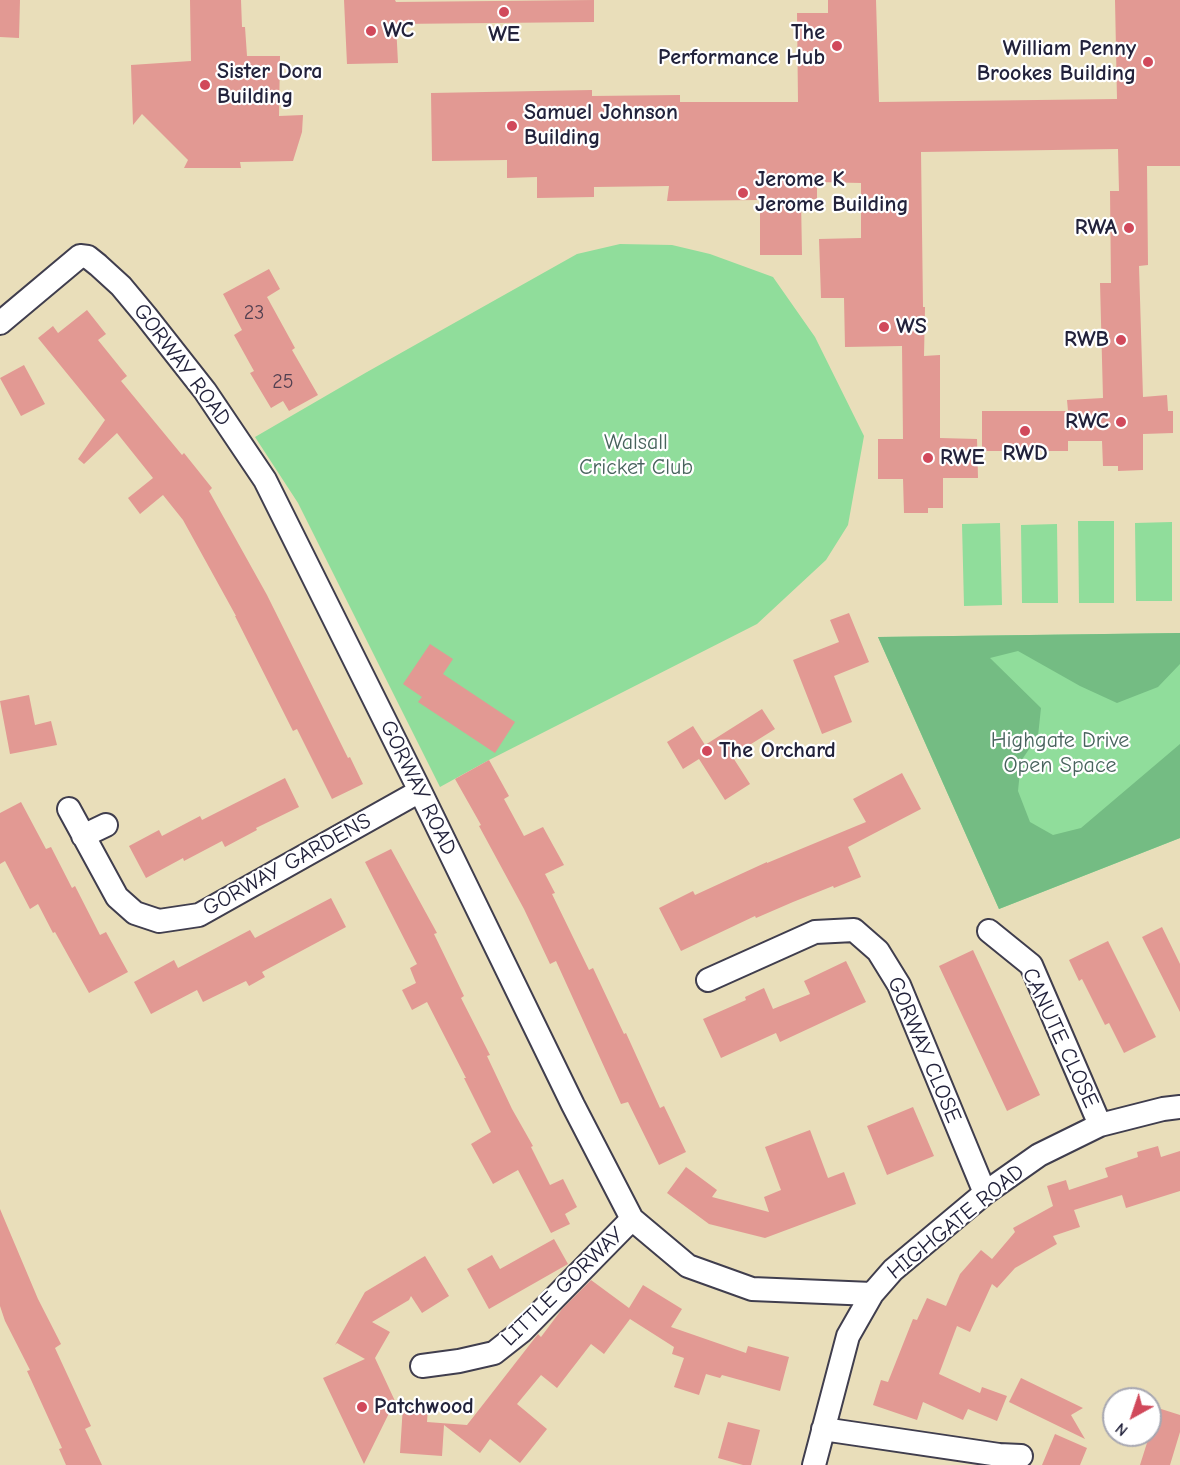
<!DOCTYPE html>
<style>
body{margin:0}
#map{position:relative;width:1180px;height:1465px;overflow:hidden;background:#e9deba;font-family:"Comic Neue",sans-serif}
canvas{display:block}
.north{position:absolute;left:1102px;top:1387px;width:60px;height:60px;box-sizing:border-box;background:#fff;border:2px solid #a7a7b1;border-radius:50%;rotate:220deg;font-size:16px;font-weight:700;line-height:24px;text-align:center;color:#22223b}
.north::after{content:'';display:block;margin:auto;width:21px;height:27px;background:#d1495b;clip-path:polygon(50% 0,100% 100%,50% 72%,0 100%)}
</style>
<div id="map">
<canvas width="1180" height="1465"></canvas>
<div class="north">N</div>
</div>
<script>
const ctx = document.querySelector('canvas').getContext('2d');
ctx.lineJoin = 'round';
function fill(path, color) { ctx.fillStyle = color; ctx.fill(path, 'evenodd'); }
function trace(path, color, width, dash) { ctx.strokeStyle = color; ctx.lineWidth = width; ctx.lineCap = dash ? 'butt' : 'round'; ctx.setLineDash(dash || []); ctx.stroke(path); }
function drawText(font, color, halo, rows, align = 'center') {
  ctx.font = font + ' "Comic Neue",sans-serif'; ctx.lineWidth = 4.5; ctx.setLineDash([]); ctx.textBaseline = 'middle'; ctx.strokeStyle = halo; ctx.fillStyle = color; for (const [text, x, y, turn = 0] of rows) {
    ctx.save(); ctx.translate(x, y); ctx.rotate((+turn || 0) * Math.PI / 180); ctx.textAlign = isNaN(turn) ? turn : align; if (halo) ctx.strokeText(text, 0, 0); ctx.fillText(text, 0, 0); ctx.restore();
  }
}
const green = new Path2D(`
 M620,244L672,245L710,254L773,277L815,337L864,436L848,525L826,560L757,624L489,760L440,787L298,503L255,437L367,372L577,254Z
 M1078,521H1114V603H1079Z
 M1172,522V601H1136L1135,523Z
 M1000,523L1002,605L964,606L962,524Z
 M1057,524L1058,603H1022L1021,525Z
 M1180,633V838L999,909L878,637Z`);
const forest = new Path2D(`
 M1180,633V664L1158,687L1117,703L1080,686L1018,651L990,658L1041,708L1038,736L1021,761L1018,791L1030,822L1053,835L1081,828L1180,744V838L999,909L878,637Z`);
const building = new Path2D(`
 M0,0H20L19,38L0,37Z
 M190,0H241L242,27H245L247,56H280L279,116L303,115L302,132L293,161L240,162L241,168H184L188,160L142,114L133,125L131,65L191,61Z
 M344,0H395L396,2L594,0V22L396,24L398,63L347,64Z
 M828,0H876L879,102L1117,99L1115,0H1180V166H1147L1148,265L1139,266L1143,397L1167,395L1168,411H1173V433L1143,434V470L1118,471V466H1103L1102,441H1068V451H982V411H1068L1067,400L1103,398L1100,283H1111L1110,191H1119L1118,149L921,152L923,307H925L924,356L940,355V438L977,439L978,478H943V508H928V513H904L903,479H878V439H903L902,346L845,347L844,298H821L819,239L861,238V183L817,182V199H801L802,255H760V200L667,201L669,186L594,187V197L537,198V177L507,178V160L432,161L431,93L592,90V96L680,95V102H798L797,13H828Z
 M269,269L280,289L267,297L295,348L292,350L318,395L289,411L283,401L271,408L250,373L254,371L234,335L242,330L223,294Z
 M87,310L106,334L98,340L127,376L121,381L182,455L184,453L212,488L209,491L267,595L348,758L350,757L363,784L332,799L297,729L293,731L235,616H236L183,520L163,495L140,514L128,498L153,478L117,433L84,464L78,459L105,420L38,338L53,326L58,333Z
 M24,365L45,404L21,416L0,378Z
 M849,613L869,662L834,676L852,722L822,734L793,660L839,642L830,620Z
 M430,644L453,659L443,674L515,722L495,753L418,702L422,697L403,684Z
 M29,695L35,725L51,721L57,745L10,754L0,701Z
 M762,709L775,729L732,756L750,784L725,800L699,759L683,769L667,742L693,726L705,745Z
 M489,760L509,796L504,799L524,836L543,827L564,865L545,874L555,893L552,894L589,970L593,968L624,1034L626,1033L660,1108L664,1106L686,1152L659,1165L628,1102L621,1104L556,961L550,964L524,909L479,826L481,825L455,779Z
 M902,773L921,809L848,847L861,877L834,888L833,886L793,902L756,918L755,916L681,951L659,908L693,891L695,895L767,862V863L866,822L853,799Z
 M285,778L299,807L256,828L257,830L225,847L222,841L184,861L183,858L146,878L129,846L159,830L162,836L200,816L202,820Z
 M21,802L46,849L51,847L72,888L75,886L100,935L106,932L128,972L89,993L55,932L53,933L38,904L30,909L5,861L0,864V813Z
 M391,849L437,933L434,934L464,996L461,998L490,1055L487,1056L512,1109L533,1146L531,1147L550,1185L563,1179L577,1207L565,1214L570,1224L551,1233L518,1170L493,1184L471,1144L491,1132L464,1078H466L427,1002L412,1010L402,990L416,983L410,968L417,964L365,862Z
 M331,898L346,927L262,972L265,977L249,986L246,981L203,1002L197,990L151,1014L134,982L174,960L178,968L250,930L255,938Z
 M1162,927L1180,964V1012L1142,937Z
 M1108,941L1156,1037L1124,1053L1109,1023L1105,1025L1082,979L1079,981L1069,960Z
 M973,950L1040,1095L1007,1111L939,966Z
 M846,961L866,1002L780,1042L776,1033L721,1058L703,1019L746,1000L745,997L764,988L773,1009L810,994L804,981Z
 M913,1107L934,1156L887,1175L867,1126Z
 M810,1130L828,1178L844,1172L856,1204L765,1238L709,1224L667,1193L686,1167L717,1190L712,1197L769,1212L764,1197L781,1190L765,1147Z
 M1158,1146L1161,1157L1180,1151V1191L1126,1208L1122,1195L1074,1210L1080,1227L1053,1236L1057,1244L1015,1268L997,1288L992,1284L970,1332L957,1326L939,1374L980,1393L982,1387L1007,1396L997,1421L968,1409L963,1420L923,1402L917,1420L873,1405L881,1380L888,1382L913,1319L917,1320L927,1298L946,1306L960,1274L981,1250L992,1259L1015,1232L1013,1228L1053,1206L1047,1186L1066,1180L1069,1190L1108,1177L1105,1168L1138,1157L1137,1152Z
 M0,1209L38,1299L61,1344L55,1348L91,1426L85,1429L102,1465H66L59,1449L62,1448L27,1371L30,1370L5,1321L0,1306Z
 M554,1239L568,1264L489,1309L467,1269L492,1255L500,1269Z
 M425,1256L449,1296L422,1313L411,1296L409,1300L372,1322L390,1332L375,1358L395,1401L364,1464L323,1378L365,1359L337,1343L335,1345L365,1292Z
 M591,1280L629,1308L643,1285L682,1309L671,1327L746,1353L748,1346L789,1357L780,1391L722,1375L720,1378L706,1374L699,1395L674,1387L684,1358L672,1354L674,1347L630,1319L604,1354L591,1344L557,1388L541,1375L517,1404L547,1429L520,1463L490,1439L480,1453L444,1425L442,1456L400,1453L403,1405L428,1407L427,1422L467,1425L538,1334L541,1337L562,1309Z
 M1021,1378L1083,1408L1071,1415L1085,1439L1009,1402Z
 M1158,1408L1180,1415V1432L1170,1465H1140Z
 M728,1422L760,1430L751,1465H743L718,1458Z
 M1055,1434L1087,1448L1080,1465H1042Z`);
const minor = new Path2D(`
 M0,323L80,256L88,257L98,265L121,286L146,316L205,391L265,480L420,791L573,1105L632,1219L688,1266L752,1289L872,1294
 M69,809L117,897L135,913L159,921L199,915L420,791
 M83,836L106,825
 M989,931L1031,965L1100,1125
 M708,980L815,932L854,930L878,951L899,985L985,1193
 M422,1366L459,1361L494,1353L522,1331L632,1219
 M823,1429L999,1455L1021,1456
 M814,1465L848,1336L872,1294L893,1270L985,1193L1039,1155L1100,1125L1163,1109L1180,1107`);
const markers = [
 [504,12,6,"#d1495b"],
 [371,31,6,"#d1495b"],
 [837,46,6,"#d1495b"],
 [1148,62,6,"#d1495b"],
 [205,85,6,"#d1495b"],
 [512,126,6,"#d1495b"],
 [743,193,6,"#d1495b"],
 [1129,228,6,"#d1495b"],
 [884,327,6,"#d1495b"],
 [1121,340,6,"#d1495b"],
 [1121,422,6,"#d1495b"],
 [1025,431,6,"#d1495b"],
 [928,458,6,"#d1495b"],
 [707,751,6,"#d1495b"],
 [362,1407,6,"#d1495b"]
];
const numberNames = [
 ["23",254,313],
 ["25",283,382]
];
const poiNames = [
 ["WC",383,31],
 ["The",825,33,"right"],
 ["Performance Hub",825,58,"right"],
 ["WE",504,35,"center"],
 ["William Penny",1136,49,"right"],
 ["Brookes Building",1136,74,"right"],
 ["Sister Dora",217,72],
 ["Building",217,97],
 ["Samuel Johnson",524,113],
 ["Building",524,138],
 ["Jerome K",755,180],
 ["Jerome Building",755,205],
 ["RWA",1117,228,"right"],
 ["WS",896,327],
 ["RWB",1109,340,"right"],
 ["RWC",1109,422,"right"],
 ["RWD",1025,454,"center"],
 ["RWE",940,458],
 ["The Orchard",719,751],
 ["Patchwood",374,1407]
];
const streetNames = [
 ["GORWAY ROAD",182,365,53],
 ["GORWAY ROAD",418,788,64],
 ["GORWAY GARDENS",287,865,-29],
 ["CANUTE CLOSE",1060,1038,65],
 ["GORWAY CLOSE",924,1050,67],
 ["HIGHGATE ROAD",956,1222,-39],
 ["LITTLE GORWAY",563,1287,-44]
];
const parkNames = [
 ["Walsall",636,443],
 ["Cricket Club",636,468],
 ["Highgate Drive",1060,741],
 ["Open Space",1060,766]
];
fill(green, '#90dd9b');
fill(forest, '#74bc83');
fill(building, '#e29993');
trace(minor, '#403e4e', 26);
trace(minor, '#fff', 22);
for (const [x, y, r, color] of markers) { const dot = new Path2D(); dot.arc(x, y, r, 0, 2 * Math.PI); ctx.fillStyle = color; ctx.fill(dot); trace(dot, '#fff', 2); }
drawText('20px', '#524051', null, numberNames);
drawText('bold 22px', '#22223b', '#fff', poiNames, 'left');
drawText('22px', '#22223b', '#fff', streetNames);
drawText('22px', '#48635d', '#fff', parkNames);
</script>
